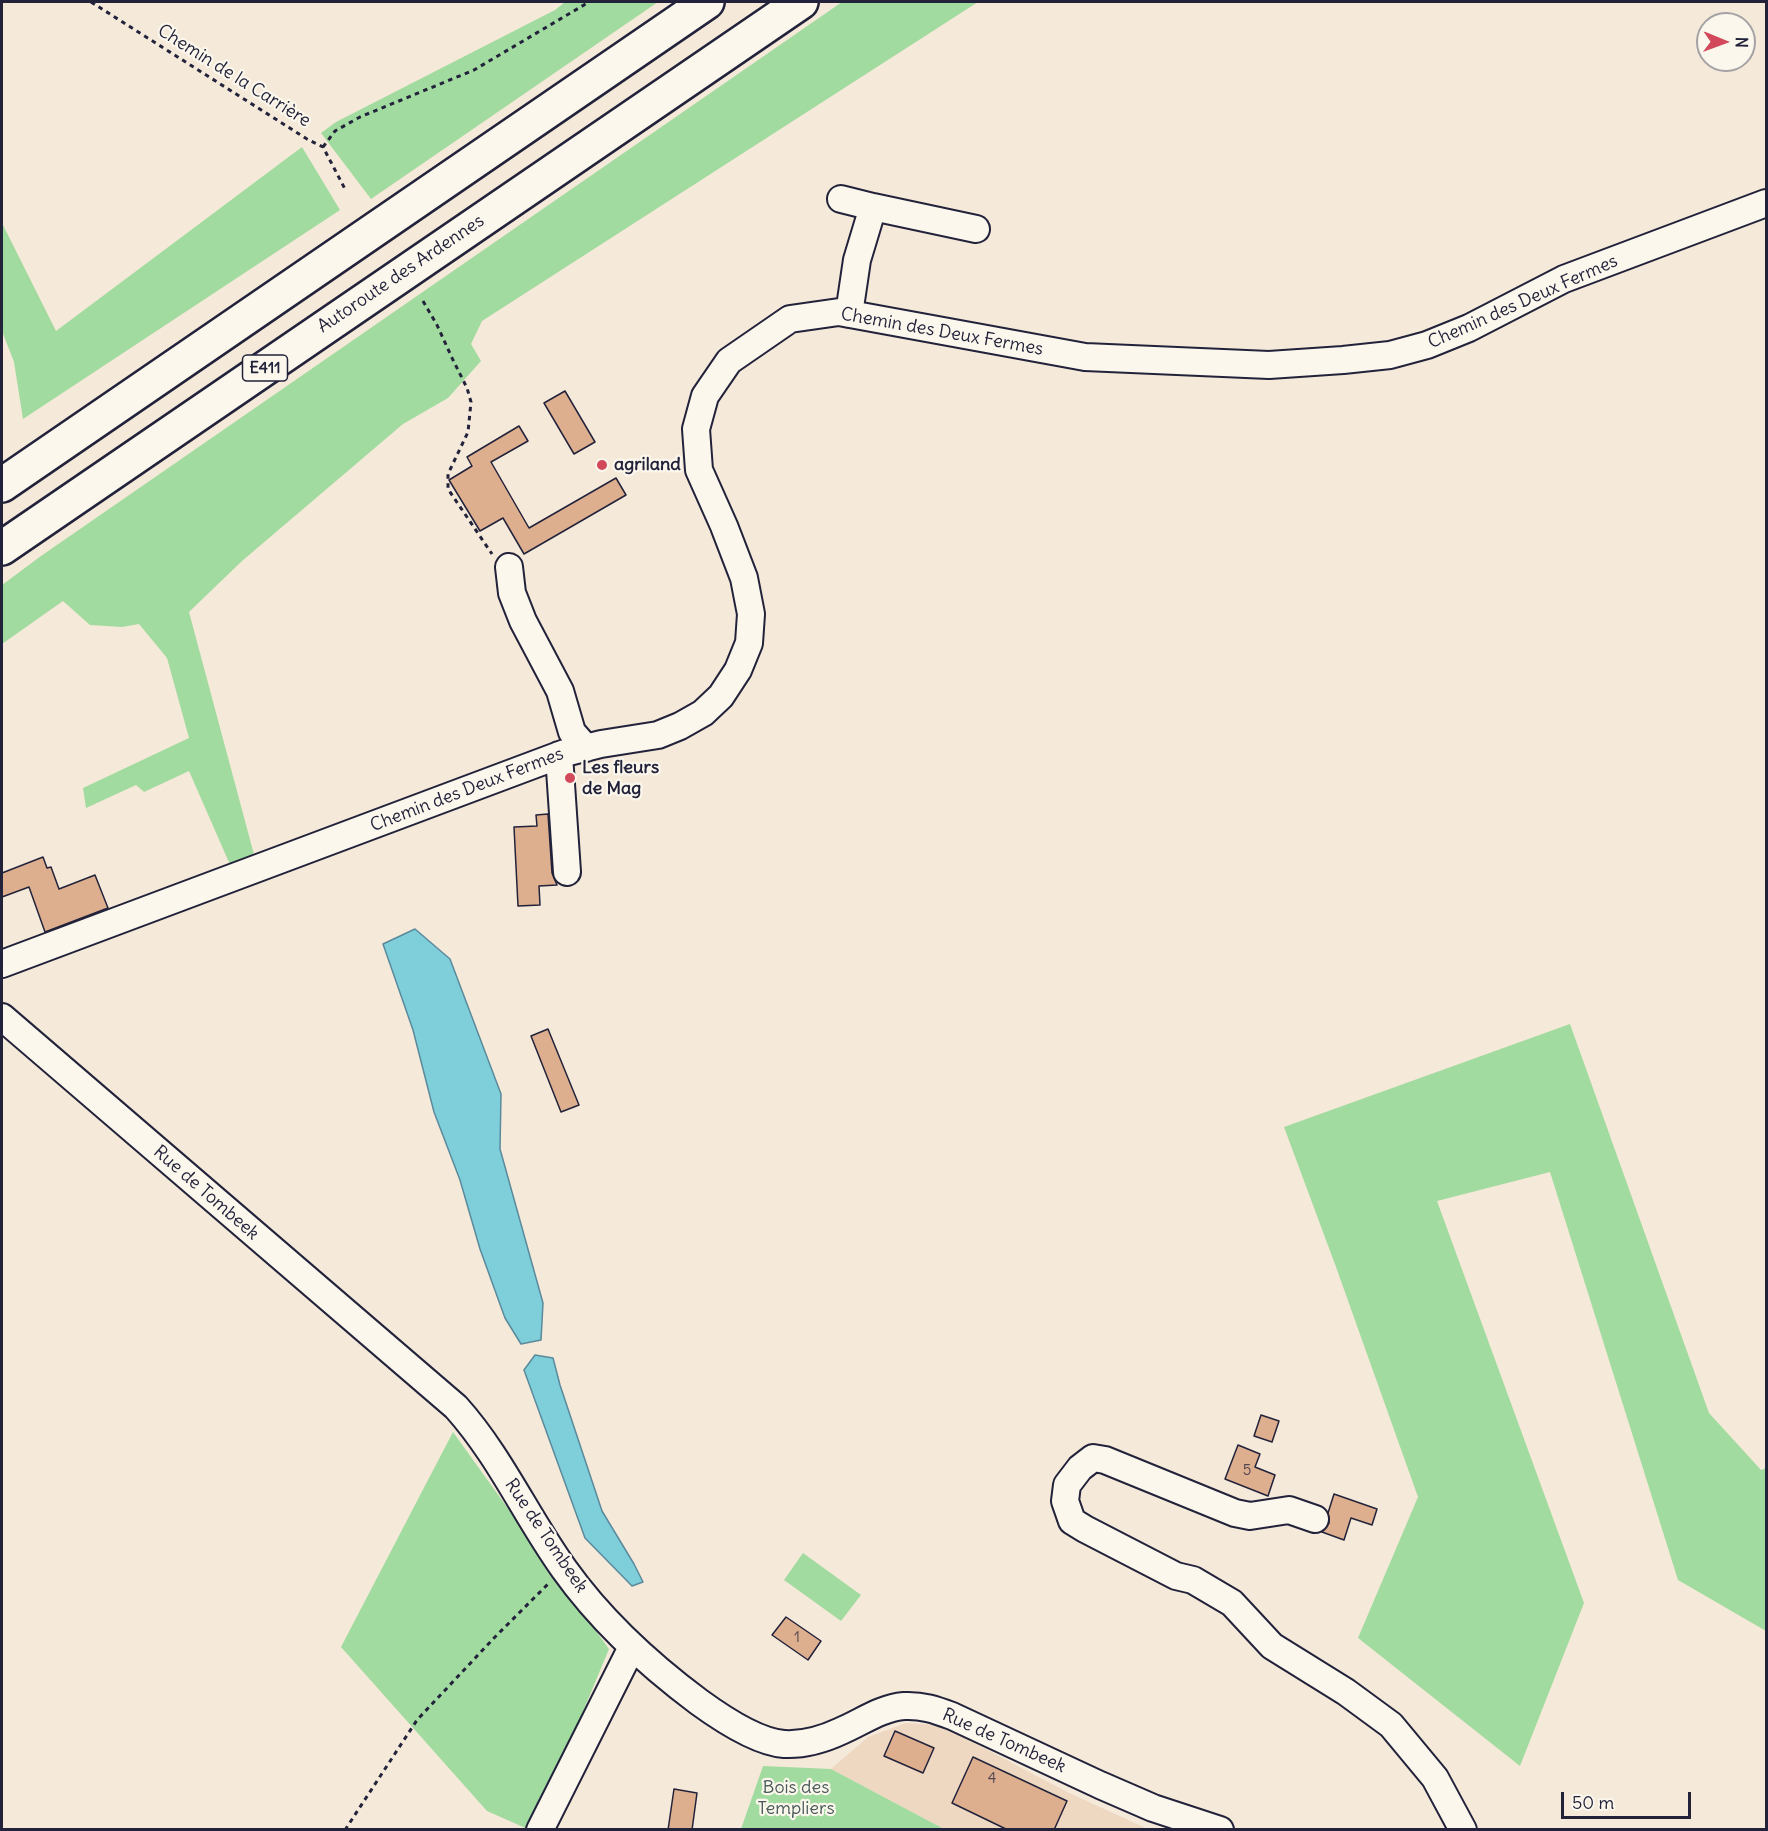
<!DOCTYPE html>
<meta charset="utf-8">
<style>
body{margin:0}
#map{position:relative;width:1768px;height:1831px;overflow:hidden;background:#f5e9d9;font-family:Delius,sans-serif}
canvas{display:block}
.frame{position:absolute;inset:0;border:3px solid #22223b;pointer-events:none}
.north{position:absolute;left:1696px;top:12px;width:60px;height:60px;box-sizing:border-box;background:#fbf7ec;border:2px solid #a4a2a5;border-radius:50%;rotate:91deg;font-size:16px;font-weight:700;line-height:24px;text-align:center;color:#22223b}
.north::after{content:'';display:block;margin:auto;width:21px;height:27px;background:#d1495b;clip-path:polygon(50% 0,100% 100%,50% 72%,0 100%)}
.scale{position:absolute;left:1561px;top:1792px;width:130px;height:27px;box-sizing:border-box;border:3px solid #22223b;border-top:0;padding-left:8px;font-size:18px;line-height:21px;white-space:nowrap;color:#22223b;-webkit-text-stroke:4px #fbf7ec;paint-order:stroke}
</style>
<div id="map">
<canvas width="1768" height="1831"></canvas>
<div class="frame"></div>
<div class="north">N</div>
<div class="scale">50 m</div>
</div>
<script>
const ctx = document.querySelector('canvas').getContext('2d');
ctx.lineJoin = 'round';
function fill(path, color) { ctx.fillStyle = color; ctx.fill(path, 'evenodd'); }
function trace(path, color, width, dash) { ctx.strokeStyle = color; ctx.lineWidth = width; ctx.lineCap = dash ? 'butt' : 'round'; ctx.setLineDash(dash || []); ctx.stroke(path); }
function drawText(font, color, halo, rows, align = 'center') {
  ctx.font = font + ' Delius,sans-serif'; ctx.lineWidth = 4.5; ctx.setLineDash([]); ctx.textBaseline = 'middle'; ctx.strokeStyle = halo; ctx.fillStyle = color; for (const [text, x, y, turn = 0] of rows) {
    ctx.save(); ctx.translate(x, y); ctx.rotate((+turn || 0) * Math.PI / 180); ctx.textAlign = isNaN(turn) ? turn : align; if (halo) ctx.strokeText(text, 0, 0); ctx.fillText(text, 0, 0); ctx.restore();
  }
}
const built = new Path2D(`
 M906,1723L940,1725L1067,1792L1148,1829H944L831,1769L868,1737Z`);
const green = new Path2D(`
 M565,2H658L371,199L321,133L336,122L555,10Z
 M842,2H978L482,321L471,344L481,361L448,398L403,424L242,561L189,612L256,862L231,867L189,771L144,792L136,785L86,808L83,788L189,738L167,658L139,624L122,627L90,625L63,601L2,644V585L41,556Z
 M302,147L340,210L23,419L14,362L2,331V223L56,331Z
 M1570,1024L1709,1413L1761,1470L1766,1468V1631L1678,1580L1550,1172L1437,1201L1584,1603L1520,1766L1358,1638L1418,1497L1336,1267L1284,1127Z
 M453,1432L609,1649L534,1829L530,1830L487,1811L341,1647Z
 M803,1553L861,1595L841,1621L784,1580Z
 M763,1766L831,1769L944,1829H741Z`);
const water = new Path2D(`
 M415,929L450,959L501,1094L500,1149L543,1303L541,1340L521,1344L505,1318L480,1249L460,1180L434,1112L413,1030L383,944Z
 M535,1355L553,1358L560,1385L602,1511L634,1564L643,1582L632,1586L585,1538L524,1370Z`);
const building = new Path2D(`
 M565,391L595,442L574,454L544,403Z
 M519,426L528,441L491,462L529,528L616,478L626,495L524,554L503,518L480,531L449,480L472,466L467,457Z
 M548,814L552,873L557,885L539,886L540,905L518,906L514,827L537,826L536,815Z
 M43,857L47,868L51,867L59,889L95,875L108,908L45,932L29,887L2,897V873Z
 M548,1029L579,1105L561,1112L531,1036Z
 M1261,1415L1279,1421L1272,1442L1254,1436Z
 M1238,1445L1260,1454L1255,1467L1275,1475L1268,1496L1225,1479Z
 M1334,1494L1377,1509L1372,1525L1351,1518L1344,1540L1322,1532L1329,1523L1328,1513Z
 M786,1617L821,1641L808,1660L772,1635Z
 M895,1731L934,1748L923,1773L884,1756Z
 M973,1757L1067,1801L1054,1830H1008L952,1803Z
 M674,1789L697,1793L692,1830H668Z`);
const path = new Path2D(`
 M91,2L307,139L323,147L345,189
 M323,147L335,131L360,117L474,70L589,2
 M423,301L437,325L453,360L467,388L471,402L468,432L448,474V489L492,554
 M345,1830L417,1720L494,1638L550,1582`);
const minor = new Path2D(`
 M841,199L873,207
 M849,314L857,260L873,207L976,229
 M509,567L512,593L523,621L560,691L572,732L586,748
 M559,755L567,872
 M2,964L565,753L601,744L658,735L680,726L703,713L721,696L738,670L749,643L751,614L744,578L724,526L699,470L696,429L705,396L729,361L790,319L839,312L1085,357L1269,365L1343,360L1390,355L1427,345L1469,328L1564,279L1766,203
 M2,1017L456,1407C500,1456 526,1516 564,1569C601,1621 648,1664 699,1702C721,1718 757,1742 784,1744C803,1745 824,1739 841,1731C862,1722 881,1708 904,1706C922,1705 936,1710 952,1716L1100,1785L1153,1808L1220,1830
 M1315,1519L1289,1510L1250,1516L1235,1513L1105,1460L1093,1458L1080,1468L1067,1485L1065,1501L1072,1521L1085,1529L1176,1576L1193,1580L1232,1603L1272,1646L1346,1692L1391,1725L1435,1778L1463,1830
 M540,1830L632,1647`);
const highway = new Path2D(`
 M2,485L707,2
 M2,548L801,2`);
const markers = [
 [602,465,6,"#d1495b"],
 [570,778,6,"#d1495b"]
];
const numberNames = [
 ["5",1247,1471],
 ["1",797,1638],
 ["4",992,1779]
];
const shields = [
 [265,368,45]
];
const shieldNames = [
 ["E411",265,368]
];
const streetNames = [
 ["Chemin de la Carrière",234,76,32],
 ["Autoroute des Ardennes",401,274,-34],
 ["Chemin des Deux Fermes",1523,302,-24],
 ["Chemin des Deux Fermes",942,332,10],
 ["Chemin des Deux Fermes",467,790,-21],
 ["Rue de Tombeek",206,1193,41],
 ["Rue de Tombeek",546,1536,56],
 ["Rue de Tombeek",1004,1741,24]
];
const poiNames = [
 ["agriland",614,465],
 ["Les fleurs",582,768],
 ["de Mag",582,789]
];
const parkNames = [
 ["Bois des",796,1788],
 ["Templiers",796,1809]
];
fill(built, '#eed8c2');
fill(green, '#a2db9f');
fill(water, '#7fcfdb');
trace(water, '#5a8a9b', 1.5);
fill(building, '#ddaf8e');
trace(building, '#22223b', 1.5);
trace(minor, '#22223b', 30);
trace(highway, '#22223b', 38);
trace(path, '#22223b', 3, [4.5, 4.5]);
trace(minor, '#fbf7ec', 26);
trace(highway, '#fbf7ec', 33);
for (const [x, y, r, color] of markers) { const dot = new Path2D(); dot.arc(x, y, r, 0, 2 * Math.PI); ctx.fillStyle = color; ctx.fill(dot); trace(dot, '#fbf7ec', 2); }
drawText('15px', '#514550', null, numberNames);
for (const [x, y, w] of shields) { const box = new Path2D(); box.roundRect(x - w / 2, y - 13, w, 26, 4.5); ctx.fillStyle = '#fbf7ec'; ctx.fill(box); trace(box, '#22223b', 1.5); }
drawText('bold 16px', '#22223b', null, shieldNames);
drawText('18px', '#22223b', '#fbf7ec', streetNames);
drawText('bold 18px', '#22223b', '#fbf7ec', poiNames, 'left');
drawText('18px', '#485a59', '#fbf7ec', parkNames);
</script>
